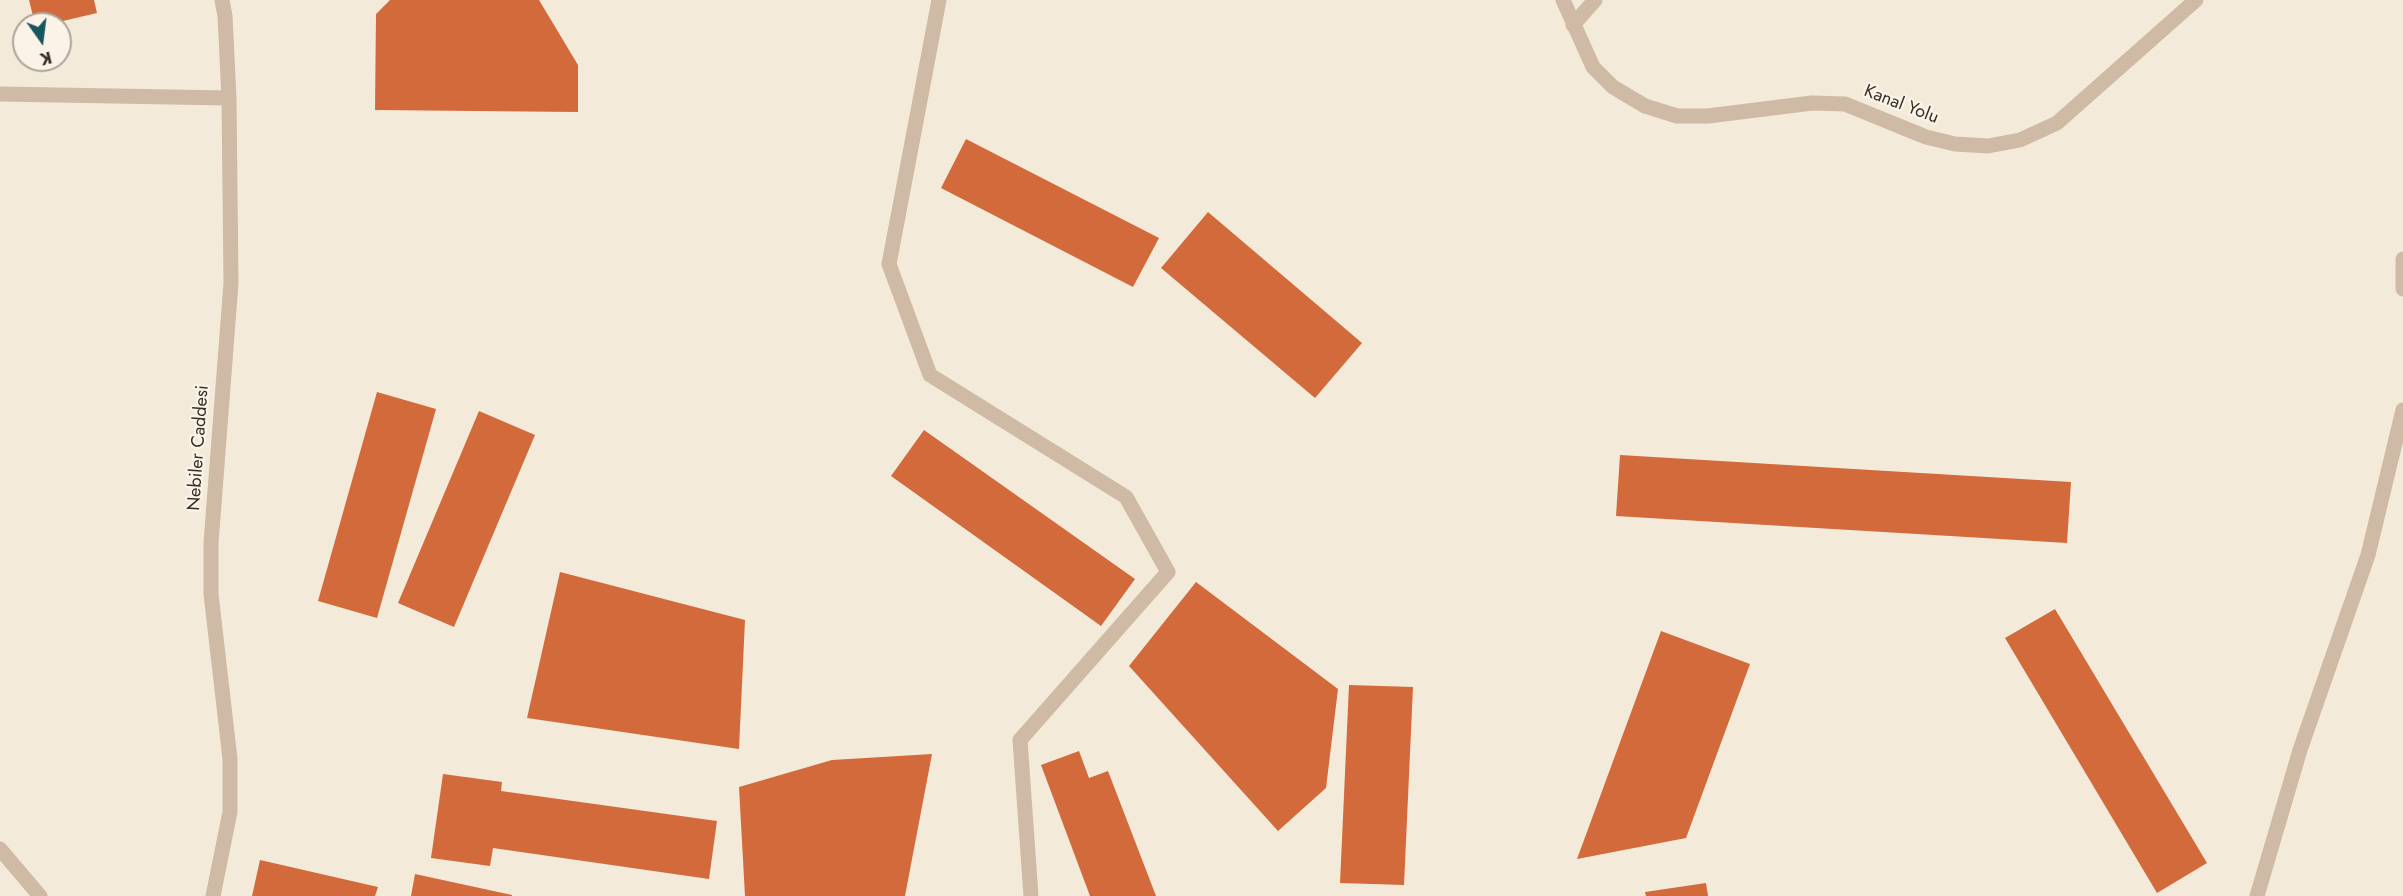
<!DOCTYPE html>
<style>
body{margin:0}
#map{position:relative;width:2403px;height:896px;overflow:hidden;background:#f4eada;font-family:Jost,sans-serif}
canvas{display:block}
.north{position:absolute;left:12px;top:12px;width:60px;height:60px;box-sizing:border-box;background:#fbf3e7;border:2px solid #ada49a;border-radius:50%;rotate:166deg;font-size:16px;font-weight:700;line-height:24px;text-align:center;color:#382e27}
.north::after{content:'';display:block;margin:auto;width:21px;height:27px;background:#18555e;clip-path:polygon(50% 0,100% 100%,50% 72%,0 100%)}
</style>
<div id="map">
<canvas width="2403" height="896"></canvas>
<div class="north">K</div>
</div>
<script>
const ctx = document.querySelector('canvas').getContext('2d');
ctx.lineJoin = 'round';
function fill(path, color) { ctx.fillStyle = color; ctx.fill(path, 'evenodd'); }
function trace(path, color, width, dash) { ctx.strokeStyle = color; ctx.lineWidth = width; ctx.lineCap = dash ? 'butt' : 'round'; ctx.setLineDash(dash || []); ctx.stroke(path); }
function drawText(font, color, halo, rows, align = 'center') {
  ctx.font = font + ' Jost,sans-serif'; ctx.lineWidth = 4.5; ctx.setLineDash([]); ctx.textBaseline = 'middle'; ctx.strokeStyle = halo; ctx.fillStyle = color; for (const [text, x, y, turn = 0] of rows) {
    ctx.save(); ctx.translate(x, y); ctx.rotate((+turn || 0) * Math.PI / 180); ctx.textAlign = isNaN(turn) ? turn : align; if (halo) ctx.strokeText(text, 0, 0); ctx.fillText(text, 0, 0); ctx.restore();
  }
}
const building = new Path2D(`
 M29,0H94L97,13L50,24H35Z
 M390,0H539L578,65V112L375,110L376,14Z
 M966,139L1159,238L1133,287L941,188Z
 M1208,212L1362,343L1315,398L1161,268Z
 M377,392L436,409L377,618L318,601Z
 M479,411L535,435L454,627L398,603Z
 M924,430L1135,579L1101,626L891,476Z
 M1620,455L2071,482L2067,543L1616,516Z
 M560,572L745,620L739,749L527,718Z
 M1196,582L1338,689L1326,788L1278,831L1129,666Z
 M2055,609L2207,863L2157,893L2005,638Z
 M1661,631L1750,664L1686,838L1577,859Z
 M1349,685L1413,687L1404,885L1340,883Z
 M1079,751L1089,778L1108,771L1156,896H1090L1041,765Z
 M932,754L905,896H745L739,787L832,760Z
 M443,774L502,782L501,791L717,821L709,879L493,848L490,866L431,858Z
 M260,860L378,887L375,896H252Z
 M415,874L512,895V896H411Z
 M1706,883L1708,896H1646L1645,892Z`);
const minor = new Path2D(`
 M939,0L889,264L930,375L1126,497L1168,572L1020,740L1031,896
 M1563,0L1593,67L1613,87L1645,106L1677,116H1708L1812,103L1845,104L1926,137L1955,144L1988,146L2020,140L2057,123L2196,0
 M1573,25L1595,0
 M0,94L229,98
 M2403,259V289
 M0,849L40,896
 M213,896L230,812V759L211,594V543L231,283L229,98L225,16L222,0
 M2257,896L2300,750L2368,555L2403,410`);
const streetNames = [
 ["Kanal Yolu",1901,105,21],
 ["Nebiler Caddesi",199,448,-86]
];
fill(building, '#d26a3b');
trace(minor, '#cebaa5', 15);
drawText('18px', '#382e27', '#fbf3e7', streetNames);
</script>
